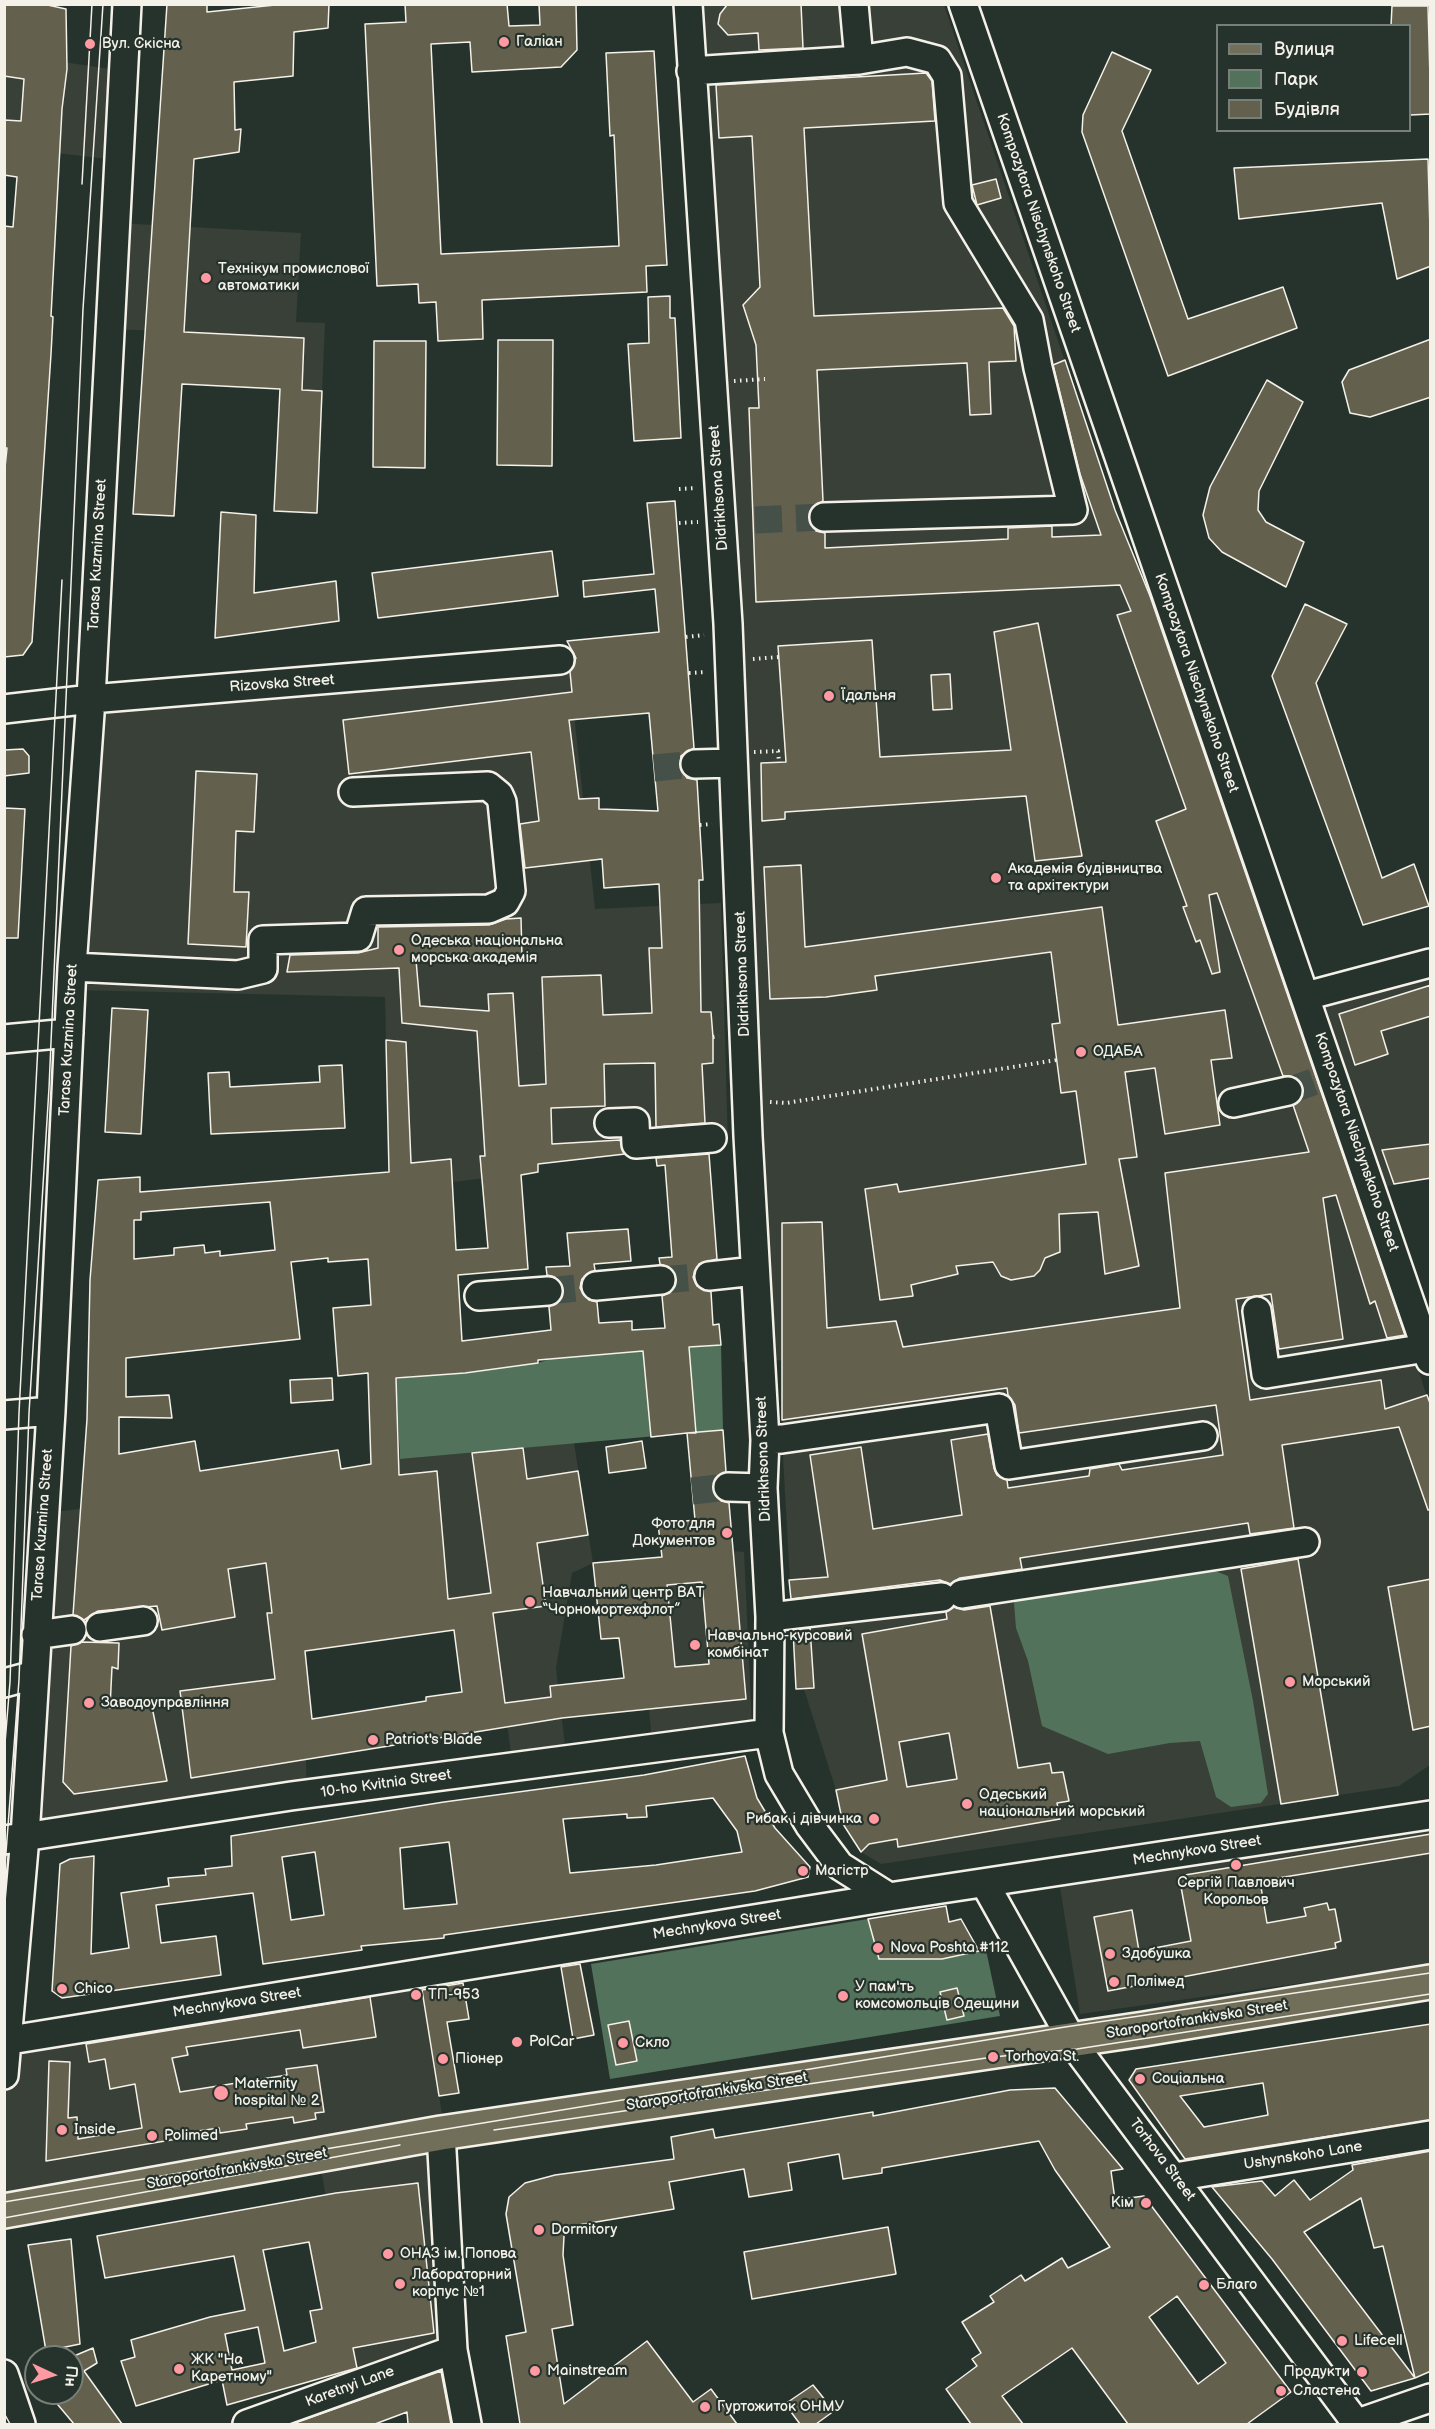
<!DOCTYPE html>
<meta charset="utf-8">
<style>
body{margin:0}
#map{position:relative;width:1435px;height:2429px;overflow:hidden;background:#26332d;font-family:"Balsamiq Sans",sans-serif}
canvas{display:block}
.frame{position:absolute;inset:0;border:6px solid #f4f1e8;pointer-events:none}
.legend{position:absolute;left:1216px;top:24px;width:195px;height:108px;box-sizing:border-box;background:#26332d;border:2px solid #787f78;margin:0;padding:8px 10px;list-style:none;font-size:18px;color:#f4f1e8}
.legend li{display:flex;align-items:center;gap:12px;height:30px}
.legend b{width:30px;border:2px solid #787f78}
.north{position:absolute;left:24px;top:2345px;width:60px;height:60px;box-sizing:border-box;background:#26332d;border:2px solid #787f78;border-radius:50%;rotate:94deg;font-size:16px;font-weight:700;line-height:24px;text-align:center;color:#f4f1e8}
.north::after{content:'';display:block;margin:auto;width:21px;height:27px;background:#ff9aa2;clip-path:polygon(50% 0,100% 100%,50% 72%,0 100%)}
</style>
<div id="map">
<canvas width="1435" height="2429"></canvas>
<div class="frame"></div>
<ul class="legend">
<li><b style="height:8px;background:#716e59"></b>Вулиця</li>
<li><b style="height:16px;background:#52725b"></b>Парк</li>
<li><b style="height:16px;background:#64604e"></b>Будівля</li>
</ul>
<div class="north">Пн</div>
</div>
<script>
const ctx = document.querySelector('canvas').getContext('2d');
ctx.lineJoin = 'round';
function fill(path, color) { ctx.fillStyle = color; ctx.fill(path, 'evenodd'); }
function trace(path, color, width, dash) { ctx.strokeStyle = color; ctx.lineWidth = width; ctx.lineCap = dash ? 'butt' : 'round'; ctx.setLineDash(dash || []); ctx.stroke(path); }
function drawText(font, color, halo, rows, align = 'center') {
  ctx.font = font + ' "Balsamiq Sans",sans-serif'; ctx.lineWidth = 4.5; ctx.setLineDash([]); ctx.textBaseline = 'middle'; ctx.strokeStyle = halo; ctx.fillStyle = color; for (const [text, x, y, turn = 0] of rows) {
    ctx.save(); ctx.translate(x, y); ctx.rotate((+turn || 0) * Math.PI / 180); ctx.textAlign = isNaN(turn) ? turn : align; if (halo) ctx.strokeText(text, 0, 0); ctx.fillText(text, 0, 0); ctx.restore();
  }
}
const built = new Path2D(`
 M701,5H944L1115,509L1353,1145L1357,1180L1430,1406V1765L1399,1786L881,1864L861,1852L843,1823L836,1790L804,1689H796L782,1439L783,1360L742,1362L734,612Z
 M4,53L123,71L117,160L5,147Z
 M117,223L301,233L296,322L325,323L322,391L182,384L184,332L112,329Z
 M568,658L595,909L721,903L728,1144L539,1164L538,1172L452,1182L389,1172L385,997L73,990L91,700Z
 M1430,963V1178L1373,1189L1307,996Z
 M574,1443L593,1563L572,1573L556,1668L566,1754L512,1762L491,1593L301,1621L307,1793L25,1836L45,1513L103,1506L400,1459Z
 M733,1551L744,1552L752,1726L652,1741L638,1588Z
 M1427,1816L1430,1833V1965L1080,2014L1058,1874Z
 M421,1983L444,2127L5,2208L4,2091L9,2042Z
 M438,2136L451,2348L344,2386L333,2238L319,2158Z`);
const green = new Path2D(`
 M721,1345L723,1430L400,1459L396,1379L538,1363L553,1358Z
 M1205,1567L1228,1576L1253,1701L1268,1794L1261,1803L1231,1807L1216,1797L1200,1741L1170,1743L1108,1754L1042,1726L1028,1661L1016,1628L1014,1603L1026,1590Z
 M868,1919L879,1959H942L986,1950L1000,2016L610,2079L591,1964Z`);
const building = new Path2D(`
 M4,4H43L66,9L67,69L62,109L51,316L53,317L51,354L32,642L23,655L4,657V477L7,448H4V226L13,227L17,177L4,175V120L21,121L24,79L4,76Z
 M167,4H207V12L285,4H329L328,28L294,32L293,76L234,82L235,130L241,129L239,152L194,159L184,332L304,338L302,390L322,391L317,513L274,511L280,389L182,384L174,516L133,514Z
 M405,4H507L509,26L540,25L539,4H576L577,50L561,67L472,72L470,42L431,44L441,254L619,246L614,135L610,136L606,53L654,51L667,265L646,266L647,292L482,300L483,339L438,341L436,302L419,303L418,284L377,286L365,24L406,22Z
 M801,4L803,48L759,50L758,33L728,35L718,24L720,14L727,5Z
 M1392,6H1428L1431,114L1410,115V26H1391Z
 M1112,52L1151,70L1122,131L1188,319L1283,287L1297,328L1168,376L1082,132L1083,115Z
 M926,73L932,81L935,121L804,128L814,316L1003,308L1014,326L1016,361L989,362L991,414L970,415L967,363L817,370L823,501L810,509L808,517L810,525L816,531L825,533V548L1008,539V528L1052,526V537L1101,535L1080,474L1053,365L1065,360L1115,510L1150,596L1405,1335L1387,1338L1375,1301L1370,1304L1336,1195L1323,1198L1343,1339L1279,1349L1271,1294L1236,1299L1250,1400L1381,1380L1385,1409L1427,1395L1431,1406V1510H1428L1399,1427L1282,1445L1294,1528L1250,1534L1248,1523L1020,1558L1022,1569L960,1578L950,1584L940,1580L791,1599L789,1580L828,1577L810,1455L861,1447L873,1529L962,1515L951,1440L988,1434L994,1468L997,1475L1007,1480L1008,1488L1089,1476L1090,1469L1119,1464L1122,1470L1223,1455L1216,1405L1019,1433L1015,1405L1008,1395L1007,1388L782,1420V1223L822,1222L827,1328L896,1321L903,1347L1180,1308L1165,1173L1309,1152L1293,1105L1303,1096V1087L1293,1076H1283L1217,893L1209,895L1220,972L1212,974L1200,940L1196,942L1183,907L1187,906L1156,821L1186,809L1117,615L1131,611L1120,585L756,602L749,408H759L756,345L743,305L760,287L752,136L719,138L716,85Z
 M1428,159L1431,266L1397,279L1382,203L1239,219L1234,168Z
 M996,179L1001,198L977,205L972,185Z
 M670,296V318H675L681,438L634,441L628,344L649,343L648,297Z
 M1431,339V397L1370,417L1350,413L1342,382L1349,370Z
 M498,340H553L552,466L497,465Z
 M374,341H426L425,468L373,467Z
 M1267,380L1303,402L1259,491L1258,510L1266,522L1304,542L1286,587L1222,552L1209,538L1203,515L1210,487Z
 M675,501L694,748L681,756L679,765L687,778L697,780L703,880H699L701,1012H711L713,1037V1063L702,1064L705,1123L656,1127L655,1063L604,1064L605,1106L551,1108L552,1144L620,1140L625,1154L538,1164V1172L521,1175L528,1269L458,1275L462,1341L551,1330L549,1307L562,1298L564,1289L555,1277L547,1275L546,1267L570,1266L567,1233L628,1229L631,1261L594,1264L595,1270L582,1279L580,1288L589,1300L597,1302L599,1323L632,1321V1330L665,1328L662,1296L671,1292L677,1279L673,1270L660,1264L659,1258L672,1257L665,1165L657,1166L656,1158L709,1154L717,1259L699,1264L693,1277L697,1286L711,1292L713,1325L719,1324L721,1345L689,1347L696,1433H687L723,1430L726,1472L715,1478L712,1487L719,1500L729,1503L746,1699L562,1718L191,1778L180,1691L275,1679L267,1613H272L266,1563L228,1569L235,1617L162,1630L157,1606L98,1611L84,1620L73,1615L87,1419L90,1280L98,1180L140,1177V1192L389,1172L386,1040L406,1042L411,1163L451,1159L456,1250L488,1248L480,1156H485L477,1031L402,1023L399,968L287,972L290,955L358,953L378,948V927L489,925L506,919L521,918L522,957L416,960L420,1006L489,1011L488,994L513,993L519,1086L546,1084L542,977L601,975L603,1015L652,1013L649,948H662L659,884L604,888L602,859L525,868L520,824L539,821L531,752L349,774L343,720L572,692L570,672L576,658L567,641L659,632L655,589L584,597L583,581L654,574L647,503ZM649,713L658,811L599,809V798L579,799L569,720ZM270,1202L275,1250L220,1256V1251L205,1253L204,1245L174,1248V1255L134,1259V1220H141V1212ZM328,1258V1262L368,1259L371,1305L333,1308L338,1376L368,1373L371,1464L341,1469L338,1450L200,1471L195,1441L119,1454V1417L172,1418L169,1395L126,1397V1358L300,1339L291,1262ZM643,1351L651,1437L687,1433L695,1520L658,1524L662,1557L593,1563L601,1639L619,1638L624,1678L550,1686L551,1697L505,1703L493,1613L546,1606L537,1543L588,1535L578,1471L527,1479L523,1448L472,1453L491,1593L448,1599L437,1471L399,1475L396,1378L465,1373L538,1363V1360ZM702,1582L709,1664L675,1667L667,1585ZM454,1630L462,1692L426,1697V1701L312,1719L305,1651Z
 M221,512L256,515L254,593L336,581L339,621L215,638Z
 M552,551L558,596L378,618L372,573Z
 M1305,604L1347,624L1316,683L1382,878L1414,864L1429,906L1363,925L1272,676Z
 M1038,623L1082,856L1035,861L1026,796L785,812V819L762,821L761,763L786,762L778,646L872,640L880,757L1011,750L994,632Z
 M950,674L952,709L933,710L931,675Z
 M23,749L29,756V773L4,776V750Z
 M196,771L257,774L254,832L236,831L234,892H249L246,947L188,944Z
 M5,808L25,809L18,938H4Z
 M801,865L805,947L1102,907L1118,1025L1225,1010L1232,1058L1211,1060L1220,1125L1165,1134L1155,1068L1125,1072L1137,1157L1119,1159L1139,1266L1105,1274L1098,1212L1059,1214L1060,1252L1045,1258L1040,1270L1034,1276L1011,1280L1001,1276L993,1262L956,1266L958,1274L911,1285L913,1296L880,1300L865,1189L897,1184L899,1192L1086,1164L1076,1091L1061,1093L1052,1024L1060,1023L1051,952L875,976L877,990L826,997L770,999L764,867Z
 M1431,985V1016L1381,1031L1388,1054L1355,1065L1339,1014Z
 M112,1008L148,1010L141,1134L105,1132Z
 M342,1065L345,1128L211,1134L208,1073L229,1072L230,1087L320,1082L319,1066Z
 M1431,1144V1178L1394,1184L1382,1150Z
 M332,1378L333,1400L291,1403L290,1380Z
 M642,1441L646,1468L609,1473L606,1447Z
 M1298,1559L1338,1795L1281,1804L1241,1569Z
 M1431,1579V1726L1413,1730L1388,1587Z
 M990,1606L1018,1768L1050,1763L1052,1773L1063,1772L1069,1801L1057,1803L1060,1819L898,1847L897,1839L869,1844L861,1852L843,1824L836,1790L887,1780L862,1634L947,1619L946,1612L954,1607L964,1610ZM949,1733L957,1779L907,1787L899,1742Z
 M810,1628L814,1688L796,1689L793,1630Z
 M82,1642L119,1643L118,1669L112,1667L110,1708L151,1702L167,1781L74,1794L63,1782L71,1646Z
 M745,1756L757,1798L775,1828L810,1867L808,1877L755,1891L444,1935V1938L361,1946L362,1950L263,1964L253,1893L156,1905L161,1943L216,1936L221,1975L62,1998L52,1991L60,1864L70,1859L94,1856L91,1954L129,1948L121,1893L169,1886L168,1878L206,1875L205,1869L232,1866L231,1836L444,1802L644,1775ZM713,1798L737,1831L742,1852L656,1865L570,1873L563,1819L627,1814V1818L647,1817L646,1806ZM449,1842L457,1904L404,1909L400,1848ZM315,1852L324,1915L291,1920L282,1857Z
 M1431,1834V1853L1260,1881L1267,1923L1306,1916L1304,1908L1327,1903L1329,1910L1335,1909L1341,1941L1335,1943L1336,1948L1108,1991L1094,1917L1132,1910L1139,1951L1191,1941L1179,1876Z
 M946,1906L949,1922L961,1919L979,1951L942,1959H879L868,1919Z
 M580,1964L594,2035L573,2039L561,1967Z
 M463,1983L469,2019L447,2022L459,2093L439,2096L422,1990Z
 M957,1988L964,2016L947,2020L940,1992Z
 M370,1997L376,2037L303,2048L300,2030L186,2047L188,2055L172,2058L180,2092L287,2075L286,2069L317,2065L324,2112L315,2113L316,2119L294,2123L293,2117L246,2124L247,2129L220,2133L219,2128L177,2134V2139L46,2161L49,2061L70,2062L68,2118L77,2117L78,2139L142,2128L135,2084L110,2089L105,2059L89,2062L86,2044Z
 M629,2021L637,2061L616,2065L608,2025Z
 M1431,2024V2120L1185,2159L1129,2080L1136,2069ZM1263,2083L1268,2115L1204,2127L1180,2096Z
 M1055,2088L1123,2169L1111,2171L1115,2200L1144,2196L1291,2392L1247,2424H1128L1072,2348L1002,2396L1023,2424H971L946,2389L977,2366L972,2359L981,2353L962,2322L994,2302L990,2296L1021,2275L1025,2281L1062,2258L1068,2268L1110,2247L1055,2170L1039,2141L882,2168V2173L843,2179L839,2154L788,2163L792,2190L749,2197L744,2169L669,2182L674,2209L572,2226L564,2236L563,2255L573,2325L552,2329L564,2404L647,2341L693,2402L711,2389L737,2424H520L506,2336L526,2332L506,2214L509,2197L525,2183L555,2175L674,2159L671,2137L713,2129L715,2138L873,2112V2116L1010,2090ZM1177,2296L1226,2363L1198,2384L1149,2317Z
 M1431,2151V2371L1415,2378L1383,2246L1374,2248L1361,2198L1304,2232L1415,2378L1371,2391L1272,2259L1212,2187L1262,2181L1275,2196L1294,2180L1310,2200L1353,2170L1352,2165Z
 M418,2183L434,2333L353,2348L357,2368L227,2405L222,2380L136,2406L121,2361L135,2357L131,2340L210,2317L245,2310L234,2256L105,2278L97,2236L336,2193ZM309,2242L322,2309L310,2311L316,2342L284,2351L263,2250ZM258,2327L265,2363L232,2370L225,2334Z
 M888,2227L896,2274L752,2299L744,2252Z
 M71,2239L80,2344L46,2351L28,2245Z
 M93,2348L97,2363L84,2371L122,2424H74L48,2393H72V2354L74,2356Z
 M441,2371L451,2424H408L407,2412L375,2424H292Z
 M813,2385L834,2411L816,2424H800L785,2404Z`);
const minorTunnel = new Path2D(`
 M755,520L824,517
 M654,768L695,764
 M1288,1091L1324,1078
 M661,1280L709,1276
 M548,1291L596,1286
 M692,1491L728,1487`);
const path = new Path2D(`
 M734,381L765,379
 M679,489L697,488
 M679,523L698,522
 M686,637L704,635
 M753,659L779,657
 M689,673L706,672
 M754,752L778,751L779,762
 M700,825L712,824
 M713,1037L719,1036
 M770,1102L786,1103L1057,1060`);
const minor = new Path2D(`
 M688,4L728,624L748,1136L765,1440L763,1488L770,1617L769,1733L779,1774L810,1826L840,1866L889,1897
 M854,4L859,60
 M963,4L1430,1360
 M691,71L859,60L907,52L937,60L947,76L958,203L1029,320L1038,368L1073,510L824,517
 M4,709L91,699L560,660
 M695,764L732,763
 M72,967L238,975L263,969V940L358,937L366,911L489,909L505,902L511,891L502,802L499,795L488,786L353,792
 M1306,996L1430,963
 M4,1039L69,1033
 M1233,1103L1288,1091
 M609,1123L635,1122L636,1144L712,1138
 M709,1276L755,1271
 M596,1286L661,1280
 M479,1296L548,1291
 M1257,1311L1266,1374L1426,1348
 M4,1415L51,1411
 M765,1440L782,1439L999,1408L1009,1465L1203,1436
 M728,1487L763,1488
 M962,1594L1305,1542
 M770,1617L942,1597
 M100,1627L143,1621
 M36,1635L72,1630
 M4,1683L34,1675
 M4,1840L291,1796L769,1733
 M985,1884L1077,2049L1357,2424
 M4,2041L889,1897L1430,1815
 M4,2075L25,1837L51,1411L72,967L91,699L127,4
 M441,2133L453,2350L467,2424
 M1175,2177L1430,2135
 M4,2374L21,2424
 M247,2424L453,2350
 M1355,2424L1430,2398`);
const major = new Path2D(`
 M4,2211L441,2133L1144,2029L1430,1982`);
const tram = new Path2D(`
 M82,184L92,4
 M4,1755L10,1682L19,1413L62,580
 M4,1879L19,1680L29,1413L49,1088L83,309L103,4
 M494,2130L993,2057L1077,2049L1430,1994
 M4,2202L1065,2027L1430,1973
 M4,2218L400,2145
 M4,2413L10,2424`);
const markers = [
 [504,42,6,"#ff9aa2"],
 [90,44,6,"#ff9aa2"],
 [206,278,6,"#ff9aa2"],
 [829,696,6,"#ff9aa2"],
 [996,878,6,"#ff9aa2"],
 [399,950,6,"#ff9aa2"],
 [1081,1052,6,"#ff9aa2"],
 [727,1533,6,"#ff9aa2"],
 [530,1602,6,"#ff9aa2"],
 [695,1645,6,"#ff9aa2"],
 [1290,1682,6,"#ff9aa2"],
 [89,1703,6,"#ff9aa2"],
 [373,1740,6,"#ff9aa2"],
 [967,1804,6,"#ff9aa2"],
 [874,1819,6,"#ff9aa2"],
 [1236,1865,6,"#ff9aa2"],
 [803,1871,6,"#ff9aa2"],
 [878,1948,6,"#ff9aa2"],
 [1110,1954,6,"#ff9aa2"],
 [1114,1982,6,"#ff9aa2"],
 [62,1989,6,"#ff9aa2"],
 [416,1995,6,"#ff9aa2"],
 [843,1996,6,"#ff9aa2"],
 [517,2042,6,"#ff9aa2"],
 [623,2043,6,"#ff9aa2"],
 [993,2057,6,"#ff9aa2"],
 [443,2059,6,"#ff9aa2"],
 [1140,2079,6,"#ff9aa2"],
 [221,2093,8,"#ff9aa2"],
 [62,2130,6,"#ff9aa2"],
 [152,2136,6,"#ff9aa2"],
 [1146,2203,6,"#ff9aa2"],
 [539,2230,6,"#ff9aa2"],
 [388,2254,6,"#ff9aa2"],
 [400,2284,6,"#ff9aa2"],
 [1204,2285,6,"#ff9aa2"],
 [1342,2341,6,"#ff9aa2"],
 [179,2369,6,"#ff9aa2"],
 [535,2371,6,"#ff9aa2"],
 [1362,2372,6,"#ff9aa2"],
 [1281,2391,6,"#ff9aa2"],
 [705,2407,6,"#ff9aa2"]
];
const poiNames = [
 ["Галіан",516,42],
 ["Вул. Скісна",102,44],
 ["Технікум промислової",218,269],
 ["автоматики",218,286],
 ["Їдальня",841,696],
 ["Академія будівництва",1008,869],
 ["та архітектури",1008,886],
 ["Одеська національна",411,941],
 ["морська академія",411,958],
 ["ОДАБА",1093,1052],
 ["Фото для",715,1524,"right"],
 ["Документов",715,1541,"right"],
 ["Навчальний центр ВАТ",542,1593],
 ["“Чорномортехфлот”",542,1610],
 ["Навчально-курсовий",707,1636],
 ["комбінат",707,1653],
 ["Морський",1302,1682],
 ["Заводоуправління",101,1703],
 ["Patriot's Blade",385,1740],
 ["Одеський",979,1795],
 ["національний морський",979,1812],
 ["Рибак і дівчинка",862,1819,"right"],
 ["Магiстр",815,1871],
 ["Сергій Павлович",1236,1883,"center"],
 ["Корольов",1236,1900,"center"],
 ["Nova Poshta #112",890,1948],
 ["Здобушка",1122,1954],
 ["Полімед",1126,1982],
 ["У пам'ть",855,1987],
 ["комсомольців Одещини",855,2004],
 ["Chico",74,1989],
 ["ТП-953",428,1995],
 ["PolCar",529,2042],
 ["Скло",635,2043],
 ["Torhova St.",1005,2057],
 ["Піонер",455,2059],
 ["Соціальна",1152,2079],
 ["Maternity",234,2084],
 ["hospital № 2",234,2101],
 ["Inside",74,2130],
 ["Polimed",164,2136],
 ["Кім",1134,2203,"right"],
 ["Dormitory",551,2230],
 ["ОНАЗ ім. Попова",400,2254],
 ["Лабораторний",412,2275],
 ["корпус №1",412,2292],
 ["Благо",1216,2285],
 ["Lifecell",1354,2341],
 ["ЖК \"На",191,2360],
 ["Каретному\"",191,2377],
 ["Mainstream",547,2371],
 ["Продукти",1350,2372,"right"],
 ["Сластена",1293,2391],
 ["Гуртожиток ОНМУ",717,2407]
];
const streetNames = [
 ["Kompozytora Nischynskoho Street",1038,223,71],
 ["Didrikhsona Street",719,488,-94],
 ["Tarasa Kuzmina Street",98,555,-87],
 ["Kompozytora Nischynskoho Street",1196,683,71],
 ["Rizovska Street",282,684,-4],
 ["Didrikhsona Street",743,974,-92],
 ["Tarasa Kuzmina Street",69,1040,-87],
 ["Kompozytora Nischynskoho Street",1356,1142,71],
 ["Didrikhsona Street",764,1459,-92],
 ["Tarasa Kuzmina Street",43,1525,-86],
 ["10-ho Kvitnia Street",386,1784,-8],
 ["Mechnykova Street",1197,1851,-9],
 ["Mechnykova Street",717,1925,-9],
 ["Mechnykova Street",237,2003,-9],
 ["Staroportofrankivska Street",1197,2020,-9],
 ["Staroportofrankivska Street",717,2092,-9],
 ["Ushynskoho Lane",1303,2156,-9],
 ["Torhova Street",1162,2160,53],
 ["Staroportofrankivska Street",237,2169,-10],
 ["Karetnyi Lane",350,2387,-20]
];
fill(built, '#394037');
fill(green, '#52725b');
fill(building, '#64604e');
trace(building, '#f4f1e8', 1.5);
trace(minorTunnel, '#455049', 27, [27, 14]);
trace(minor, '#f4f1e8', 32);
trace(major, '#f4f1e8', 38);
trace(path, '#f4f1e8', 4, [1.5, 4.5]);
trace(minor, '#26332d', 27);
trace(major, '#716e59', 33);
trace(tram, '#f4f1e8', 1.5);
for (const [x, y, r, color] of markers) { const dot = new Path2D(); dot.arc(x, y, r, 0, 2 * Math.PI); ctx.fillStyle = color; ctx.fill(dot); trace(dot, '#26332d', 2); }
drawText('15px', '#f4f1e8', '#26332d', poiNames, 'left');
drawText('15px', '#f4f1e8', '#26332d', streetNames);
</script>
